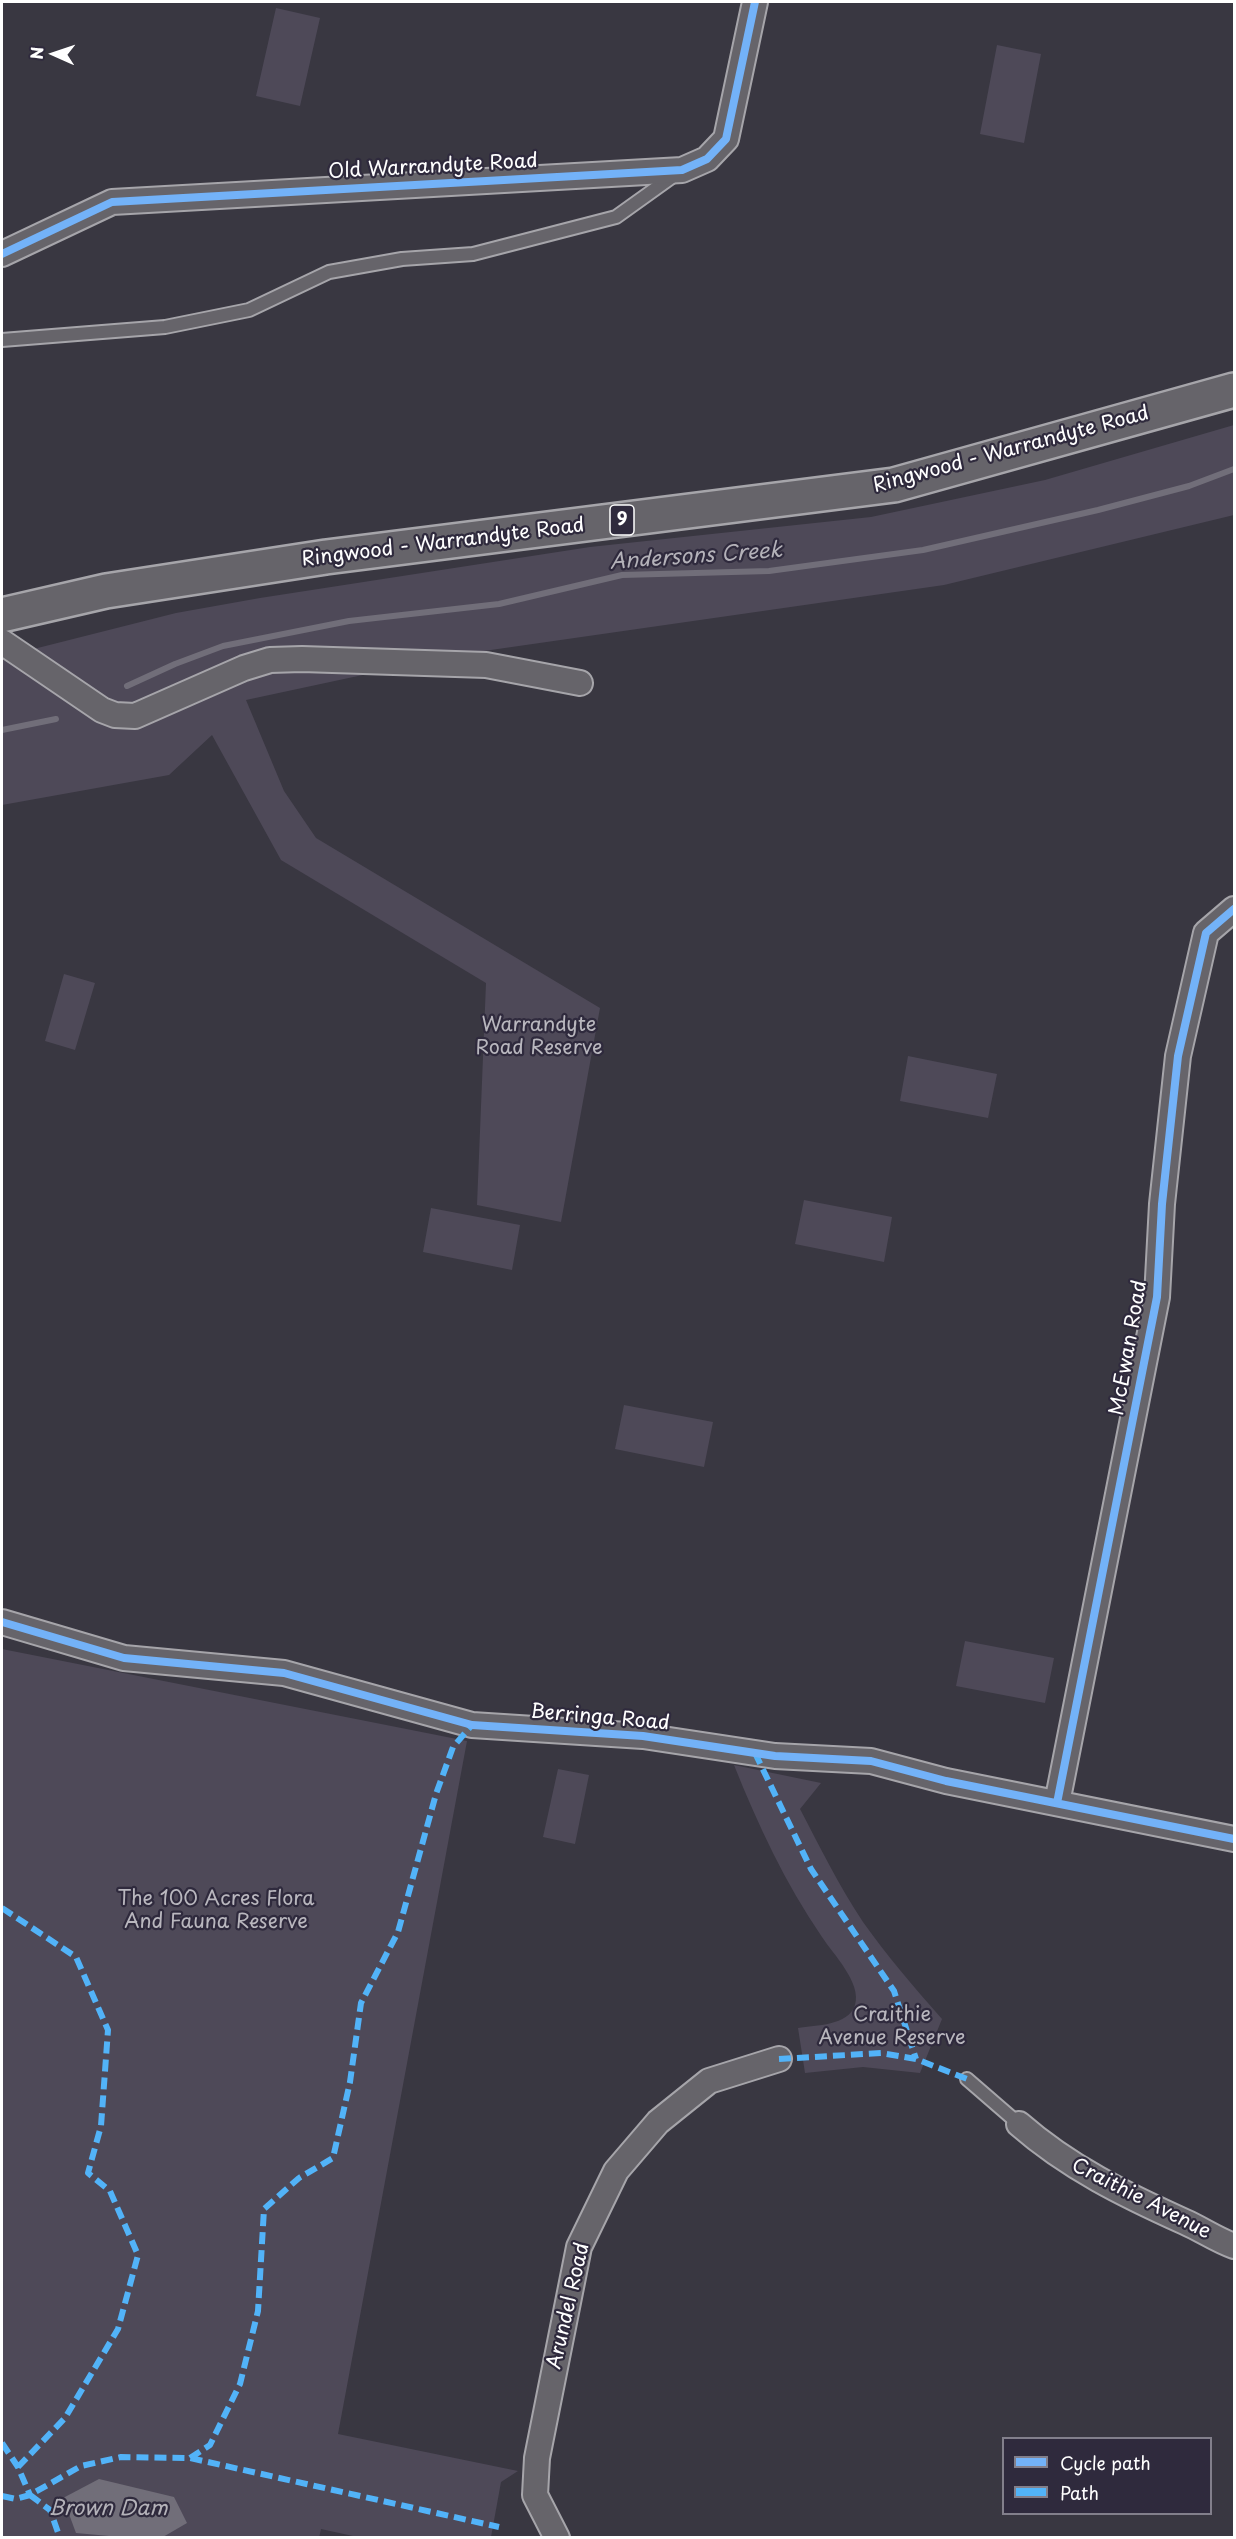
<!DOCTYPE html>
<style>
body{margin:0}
#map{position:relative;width:1236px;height:2539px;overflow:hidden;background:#393741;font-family:"Playpen Sans",sans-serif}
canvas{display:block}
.frame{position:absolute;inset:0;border:3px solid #fff;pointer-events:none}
.legend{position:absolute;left:1002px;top:2437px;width:210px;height:78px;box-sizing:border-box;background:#2f2a3d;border:2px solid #827f8b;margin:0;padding:8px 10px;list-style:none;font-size:18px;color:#fff}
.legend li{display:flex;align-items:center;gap:12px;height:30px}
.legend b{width:30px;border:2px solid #827f8b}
.north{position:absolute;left:24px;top:24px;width:60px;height:60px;-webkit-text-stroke:4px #2f2a3d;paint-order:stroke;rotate:273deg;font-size:16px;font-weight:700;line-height:24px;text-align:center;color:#fff}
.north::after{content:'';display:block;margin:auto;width:21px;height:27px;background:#fff;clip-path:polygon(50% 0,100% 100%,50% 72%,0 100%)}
</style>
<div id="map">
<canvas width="1236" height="2539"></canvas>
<div class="frame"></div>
<ul class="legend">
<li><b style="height:8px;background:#73b2f8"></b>Cycle path</li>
<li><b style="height:8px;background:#52b3f8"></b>Path</li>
</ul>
<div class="north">N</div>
</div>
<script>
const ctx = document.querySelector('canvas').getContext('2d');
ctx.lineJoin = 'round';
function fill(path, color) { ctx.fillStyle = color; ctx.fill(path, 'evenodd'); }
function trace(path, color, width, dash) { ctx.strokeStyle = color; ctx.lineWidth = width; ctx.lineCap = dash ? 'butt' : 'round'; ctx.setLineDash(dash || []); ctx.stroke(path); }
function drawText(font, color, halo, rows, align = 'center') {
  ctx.font = font + ' "Playpen Sans",sans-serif'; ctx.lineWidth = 4.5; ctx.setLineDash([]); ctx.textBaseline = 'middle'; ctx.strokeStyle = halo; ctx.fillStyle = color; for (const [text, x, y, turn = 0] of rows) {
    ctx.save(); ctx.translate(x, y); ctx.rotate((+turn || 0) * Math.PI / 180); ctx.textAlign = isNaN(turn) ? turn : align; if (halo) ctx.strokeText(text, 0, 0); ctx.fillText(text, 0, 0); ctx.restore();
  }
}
const green = new Path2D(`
 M276,8L320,18L300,106L256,96Z
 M997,45L1041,54L1024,143L980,134Z
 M1234,425V515L944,585L456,655L246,700L284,791L316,838L600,1008L561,1222L477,1205L486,983L281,860L212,735L169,775L2,805V657L176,613L260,598L590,547L871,517L1045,480Z
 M64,974L95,983L75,1050L45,1041Z
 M908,1056L997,1074L988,1118L900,1101Z
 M804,1200L892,1217L884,1262L795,1244Z
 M431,1208L520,1225L512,1270L423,1252Z
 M624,1405L713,1422L704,1467L615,1449Z
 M965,1641L1054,1658L1045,1703L956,1686Z
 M2,1649L467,1741L338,2434L518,2471L501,2482L491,2537L362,2538L321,2529L319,2538L2,2537Z
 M734,1765L821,1783L800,1809C820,1847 839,1886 863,1922C887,1956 914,1987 942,2019L920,2073L863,2067L805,2073L798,2028C816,2025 848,2026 855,2005C862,1983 833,1954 822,1937C785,1883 758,1825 734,1765Z
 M558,1769L589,1775L575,1844L543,1837Z`);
const water = new Path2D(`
 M99,2479L174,2497L187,2523L163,2537H120L76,2533L63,2498Z`);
const stream = new Path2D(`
 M127,686L175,664L223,646L349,621L499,604L622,575L769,571L923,550L1098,510L1189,486L1234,469
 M2,730L56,719`);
const service = new Path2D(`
 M2,340L165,327L249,310L329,272L402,259L473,254L616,217L676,174
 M967,2079L1019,2124`);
const minor = new Path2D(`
 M2,254L112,202L682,170L707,159L726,139L755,2
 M2,642L102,710L115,715L135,716L244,668L270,660L302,659L486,665L580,683
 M2,1622L124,1658L284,1673L472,1725L643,1736L775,1756L871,1761L946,1781L1234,1839
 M1057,1803L1157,1297L1162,1204L1178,1056L1206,933L1234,909
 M1019,2124C1068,2167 1125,2195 1185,2222C1201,2229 1217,2240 1234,2246
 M557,2538L535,2495L537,2458L579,2247L616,2171L658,2122L709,2081L779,2059`);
const primary = new Path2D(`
 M2,615L106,591L326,557L894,485L1234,390`);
const quiet = new Path2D(`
 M755,1753L811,1869L894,1991L916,2059
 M2,1908L76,1957L108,2030L101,2126L88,2173L110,2191L138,2255L118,2329L65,2418L18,2467
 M779,2059L881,2053L916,2059L967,2079
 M2,2443L18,2467L30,2495
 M190,2458L210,2445L240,2384L258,2311L264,2209L299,2178L333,2158L350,2082L361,2003L398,1932L436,1794L453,1747L472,1725
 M30,2495L50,2510L60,2538
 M2,2496L16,2499L30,2495L81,2466L121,2457L190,2458L499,2527`);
const cycleway = new Path2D(`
 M2,254L112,202L682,170L707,159L726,139L755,2
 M2,1622L124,1658L284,1673L472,1725L643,1736L775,1756L871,1761L946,1781L1234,1839
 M1057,1803L1157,1297L1162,1204L1178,1056L1206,933L1234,909`);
const shields = [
 [622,520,24]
];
const shieldNames = [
 ["9",622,520]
];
const streetNames = [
 ["Old Warrandyte Road",433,167,-3],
 ["Ringwood - Warrandyte Road",1011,450,-15],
 ["Ringwood - Warrandyte Road",443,543,-7],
 ["McEwan Road",1129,1348,-80],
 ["Berringa Road",600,1718,5],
 ["Craithie Avenue",1141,2199,27],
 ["Arundel Road",569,2306,-77]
];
const parkNames = [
 ["Warrandyte",539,1025],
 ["Road Reserve",539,1048],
 ["The 100 Acres Flora",216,1899],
 ["And Fauna Reserve",216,1922],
 ["Craithie",892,2015],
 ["Avenue Reserve",892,2038]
];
const waterNames = [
 ["Andersons Creek",696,557,-4],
 ["Brown Dam",108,2509]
];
fill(green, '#4e4958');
fill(water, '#716e79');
trace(stream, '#716e79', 6);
trace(service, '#a6a5aa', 16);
trace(minor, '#a6a5aa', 28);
trace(primary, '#a6a5aa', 38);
trace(service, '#66646a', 12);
trace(minor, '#66646a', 24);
trace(primary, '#66646a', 33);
trace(quiet, '#52b3f8', 6, [12, 6]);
trace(cycleway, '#73b2f8', 8);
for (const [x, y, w] of shields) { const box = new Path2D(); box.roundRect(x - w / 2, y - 15, w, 30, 4.5); ctx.fillStyle = '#2f2a3d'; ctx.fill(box); trace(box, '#fff', 1.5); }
drawText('bold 18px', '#fff', null, shieldNames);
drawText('20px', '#fff', '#2f2a3d', streetNames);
drawText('20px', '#b9b7be', '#2f2a3d', parkNames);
drawText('italic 21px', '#b4b2b9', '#2f2a3d', waterNames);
</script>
